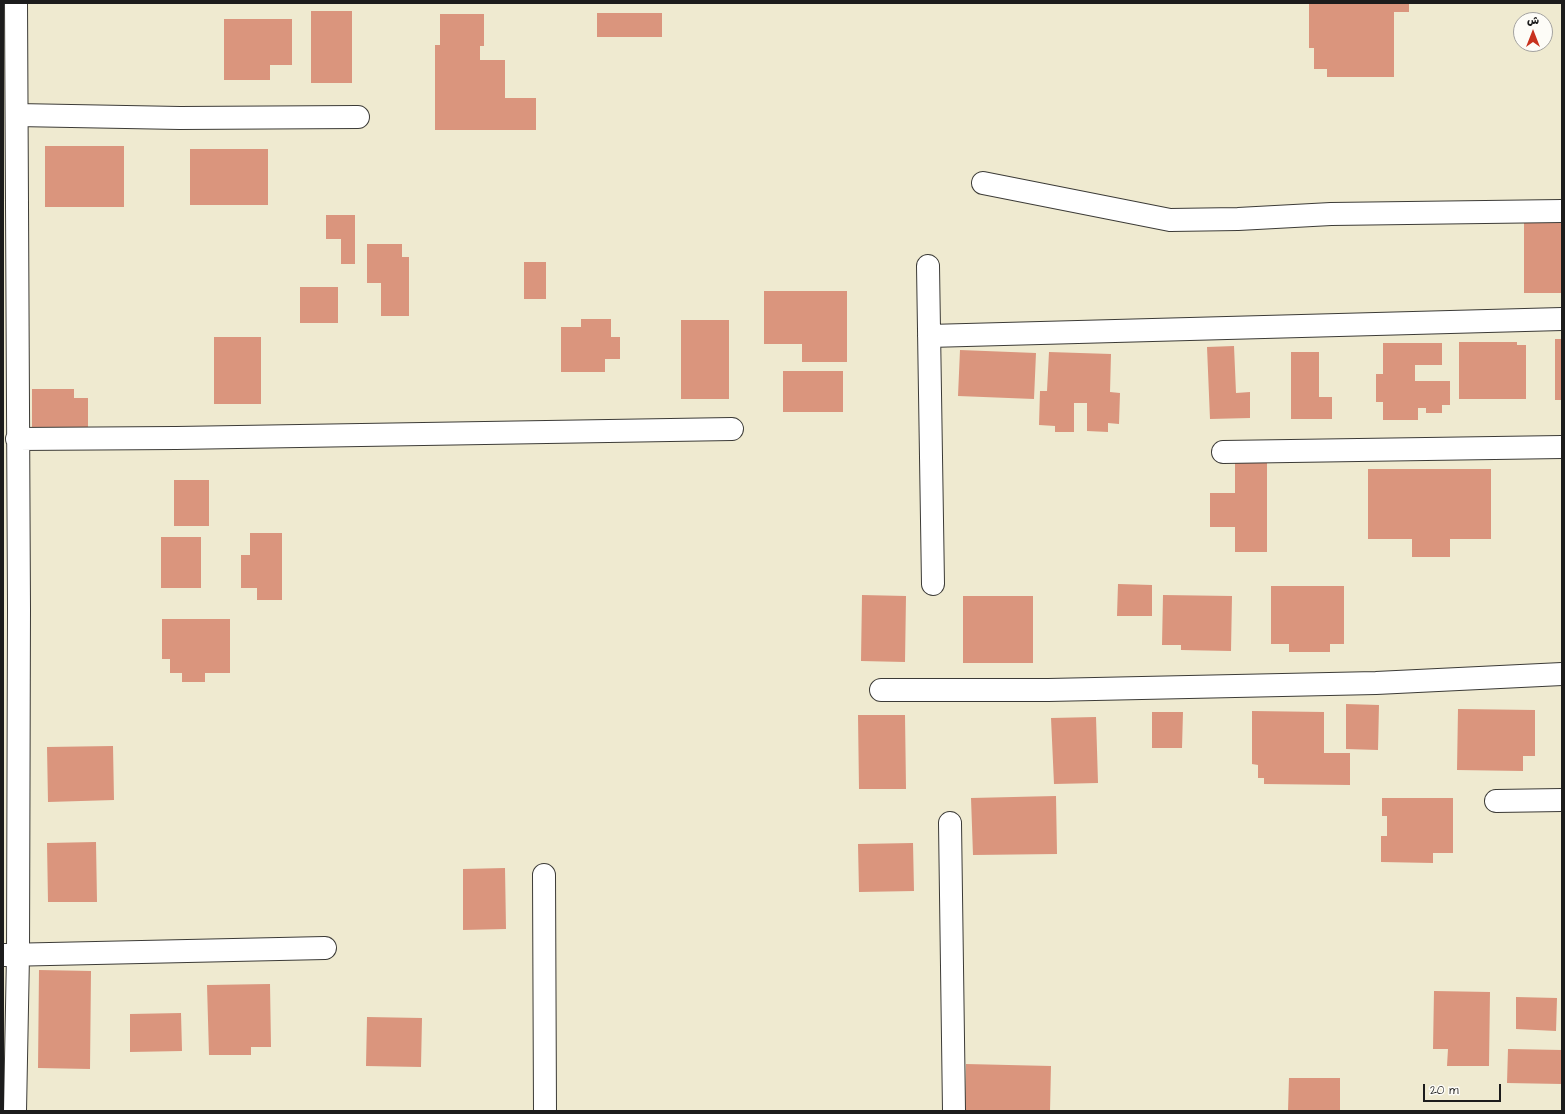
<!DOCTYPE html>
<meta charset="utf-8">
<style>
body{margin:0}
#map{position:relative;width:1565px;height:1114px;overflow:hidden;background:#efead0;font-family:"Architects Daughter","Playpen Sans Arabic",sans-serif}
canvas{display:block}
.frame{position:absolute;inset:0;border:4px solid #1c1c1c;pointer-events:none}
.north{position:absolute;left:1513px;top:12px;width:40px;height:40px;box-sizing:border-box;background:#fdfcf7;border:1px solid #a3a29f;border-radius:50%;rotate:0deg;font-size:11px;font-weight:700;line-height:16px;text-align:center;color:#1c1c1c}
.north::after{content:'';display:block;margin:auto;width:14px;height:18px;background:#c8321e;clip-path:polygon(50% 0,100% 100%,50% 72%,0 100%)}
.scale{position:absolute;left:1423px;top:1084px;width:78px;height:18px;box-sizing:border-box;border:2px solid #1c1c1c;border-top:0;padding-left:5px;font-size:12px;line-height:14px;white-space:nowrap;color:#1c1c1c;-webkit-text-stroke:3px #fdfcf7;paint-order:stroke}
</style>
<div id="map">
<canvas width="1565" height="1114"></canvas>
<div class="frame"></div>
<div class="north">ش</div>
<div class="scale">20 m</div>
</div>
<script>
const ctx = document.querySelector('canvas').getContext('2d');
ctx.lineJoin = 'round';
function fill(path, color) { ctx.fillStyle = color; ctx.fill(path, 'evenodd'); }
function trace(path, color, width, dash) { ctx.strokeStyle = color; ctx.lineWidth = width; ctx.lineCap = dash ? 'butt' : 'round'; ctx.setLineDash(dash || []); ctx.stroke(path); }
const building = new Path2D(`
 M1309,3H1409V12H1394V77H1327V69H1314V48H1309Z
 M311,11H352V83H311Z
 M597,13H662V37H597Z
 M440,14H484V46H480V60H505V98H536V130H435V45H440Z
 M224,19H292V65H270V80H224Z
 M45,146H124V207H45Z
 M190,149H268V205H190Z
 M326,215H355V264H341V239H326Z
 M1524,217H1562V293H1524Z
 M367,244H402V257H409V316H381V283H367Z
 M524,262H546V299H524Z
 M300,287H338V323H300Z
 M764,291H847V362H802V344H764Z
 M581,319H611V337H620V359H605V372H561V327H581Z
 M681,320H729V399H681Z
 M214,337H261V404H214Z
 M1555,339H1562V400H1555Z
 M1459,342H1517V345H1526V399H1459Z
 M1383,343H1442V365H1415V381H1450V405H1442V413H1426V408H1418V420H1383V402H1376V374H1383Z
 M1234,346L1236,393L1250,392V418L1210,419L1207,347Z
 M960,350L1036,353L1034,399L958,396Z
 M1049,352L1111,354L1110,392L1120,393L1119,424L1108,423V432L1087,431V403H1074V432H1055V426L1039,425L1040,391H1047Z
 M1291,352H1319V397H1332V419H1291Z
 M783,371H843V412H783Z
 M32,389H74V398H88V427H32Z
 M1235,460H1267V552H1235V527H1210V493H1235Z
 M1368,469H1491V539H1450V557H1412V539H1368Z
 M174,480H209V526H174Z
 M250,533H282V600H257V588H241V555H250Z
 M161,537H201V588H161Z
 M1118,584L1152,585V616H1117Z
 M1271,586H1344V644H1330V652H1289V644H1271Z
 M862,595L906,596L905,662L861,661Z
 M1163,595L1232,596L1231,651L1181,650V645H1162Z
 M963,596H1033V663H963Z
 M162,619H230V673H205V682H182V673H170V659H162Z
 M1346,704L1379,705L1378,750L1346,749Z
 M1458,709L1535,710V756H1523V771L1457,770Z
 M1252,711L1324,712V753H1350V785L1264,784V778H1258V765L1252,764Z
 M1152,712H1183L1182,748H1152Z
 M858,715H905L906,789H859Z
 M1096,717L1098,783L1054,784L1051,718Z
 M113,746L114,800L48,802L47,747Z
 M1056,796L1057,854L973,855L971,798Z
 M1382,798H1453V853H1433V863L1381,862V836H1387V816H1382Z
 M96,842L97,902H48L47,843Z
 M913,843L914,891L859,892L858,844Z
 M505,868L506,929L463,930V869Z
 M39,970L91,971L90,1069L38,1068Z
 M270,984L271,1047H251V1055H209L207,985Z
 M1434,991L1490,992L1489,1066H1447L1448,1049H1433Z
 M1516,997L1557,998L1556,1031L1516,1029Z
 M181,1013L182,1051L130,1052V1014Z
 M367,1017L422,1018L421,1067L366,1066Z
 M1508,1049L1562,1050V1084L1507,1083Z
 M966,1064L1051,1066L1050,1111H965Z
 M1289,1078H1340V1111H1288Z`);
const minor = new Path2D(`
 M17,115L180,118L358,117
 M983,183L1170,220L1238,219L1331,214L1562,211
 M928,266L933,584
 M929,336L1562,319
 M17,439L176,438L732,429
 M1223,452L1562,447
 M881,690H1048L1376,683L1562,674
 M1496,801L1562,800
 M950,823L954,1111
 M544,875L545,1111
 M4,955L325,948
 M15,1111L18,955L19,609L16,3`);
fill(building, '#da957d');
trace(minor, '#3c3b37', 24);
trace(minor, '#fff', 22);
</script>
